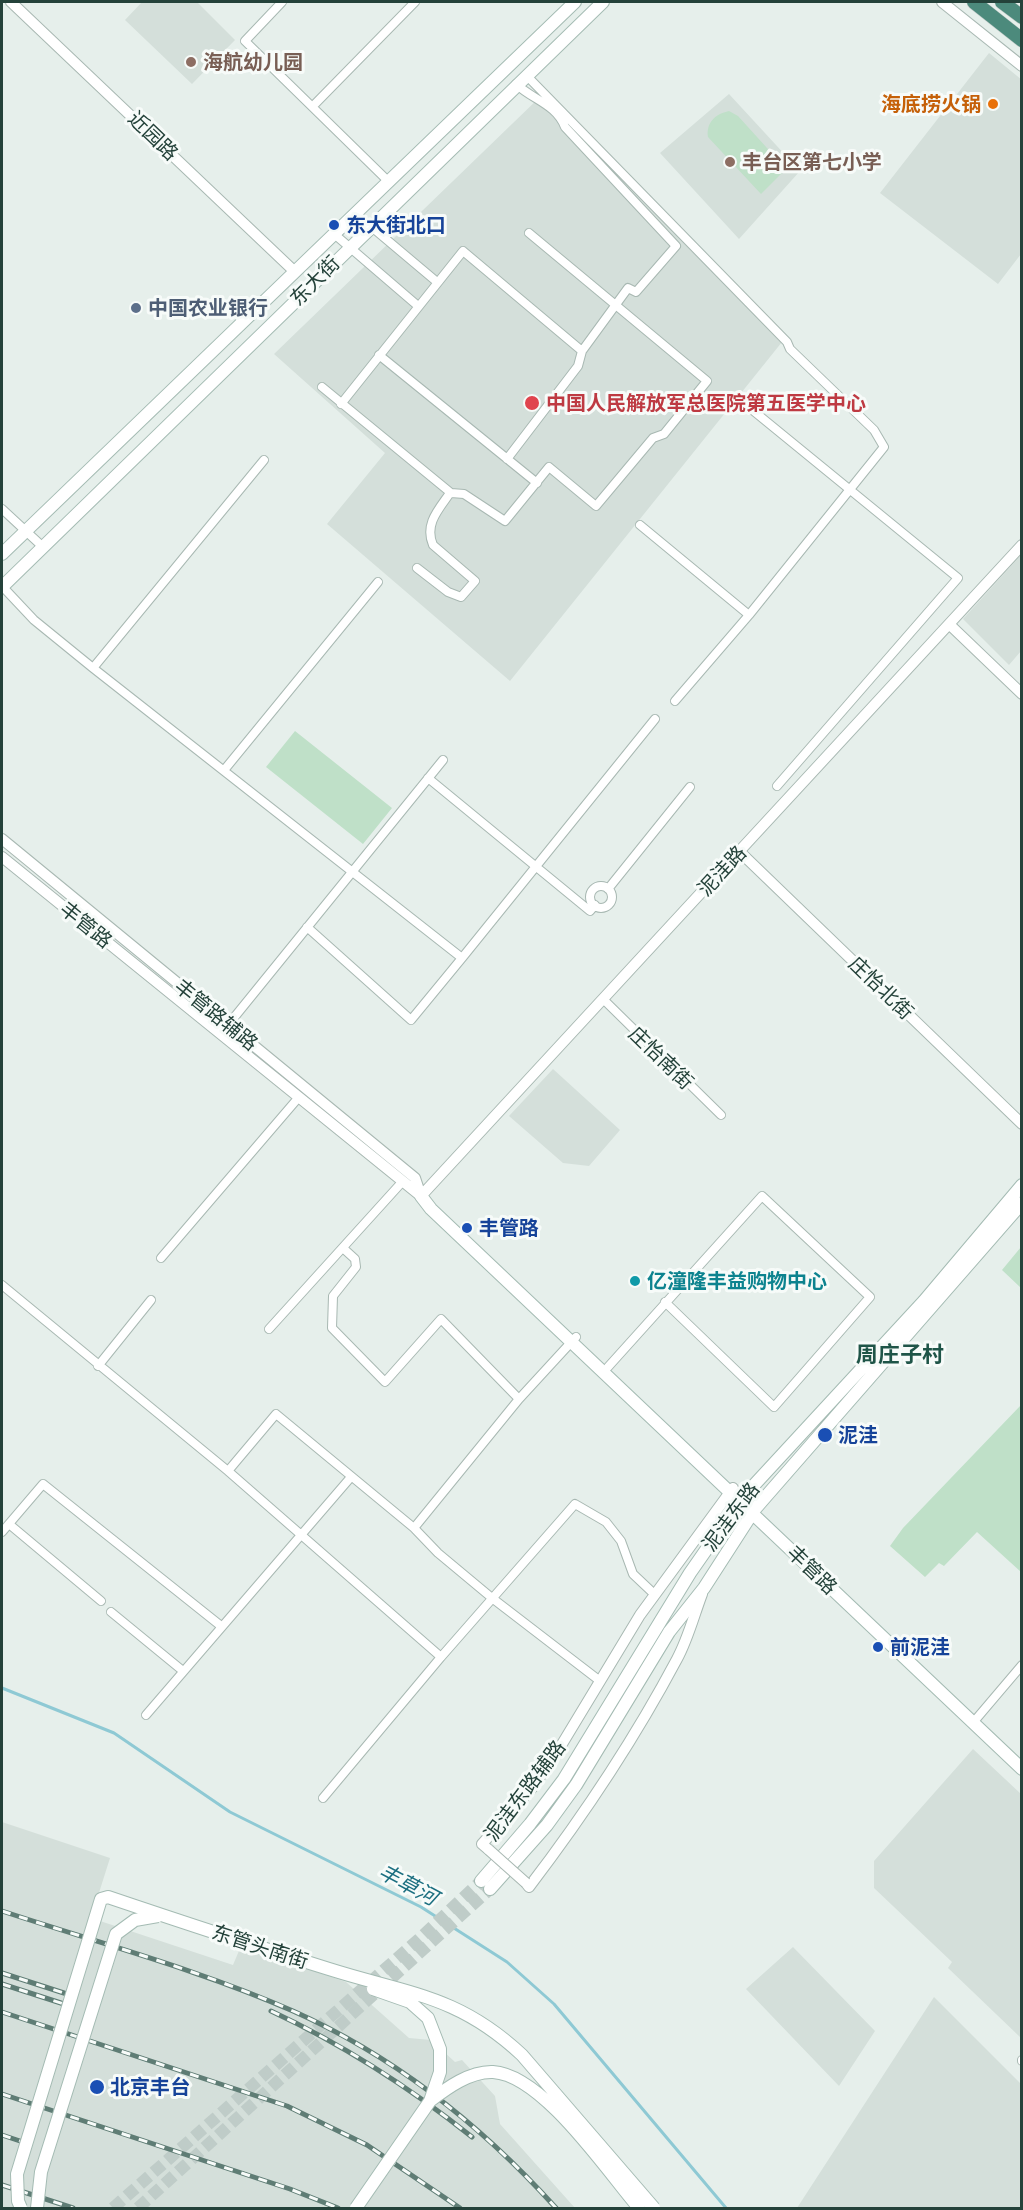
<!DOCTYPE html>
<meta charset="utf-8">
<style>
body{margin:0}
#map{position:relative;width:1023px;height:2210px;overflow:hidden;background:#e6efeb;font-family:Ubuntu,sans-serif}
canvas{display:block}
.frame{position:absolute;inset:0;border:3px solid #24423a;pointer-events:none}
</style>
<div id="map">
<canvas width="1023" height="2210"></canvas>
<div class="frame"></div>
</div>
<script>
const ctx = document.querySelector('canvas').getContext('2d');
ctx.lineJoin = 'round';
function fill(path, color) { ctx.fillStyle = color; ctx.fill(path, 'evenodd'); }
function trace(path, color, width, dash) { ctx.strokeStyle = color; ctx.lineWidth = width; ctx.lineCap = dash ? 'butt' : 'round'; ctx.setLineDash(dash || []); ctx.stroke(path); }
function drawText(font, color, halo, rows, align = 'center') {
  ctx.font = font + ' Ubuntu,"Noto Sans SC",sans-serif'; ctx.lineWidth = 6; ctx.setLineDash([]); ctx.textBaseline = 'middle'; ctx.strokeStyle = halo; ctx.fillStyle = color; for (const [text, x, y, turn = 0] of rows) {
    ctx.save(); ctx.translate(x, y); ctx.rotate((+turn || 0) * Math.PI / 180); ctx.textAlign = isNaN(turn) ? turn : align; if (halo) ctx.strokeText(text, 0, 0); ctx.fillText(text, 0, 0); ctx.restore();
  }
}
const built = new Path2D(`
 M142,2H197L235,40L192,84L125,20Z
 M989,53L1022,80L1021,254L998,284L880,193Z
 M729,94L800,171L739,239L660,153Z
 M542,95L782,342L510,681L327,524L385,453L274,354Z
 M1021,555V651L1009,665L963,619Z
 M553,1069L620,1130L589,1166L563,1163L509,1116Z
 M973,1749L1021,1794L1020,2037L948,1968L952,1962L874,1888V1861Z
 M2,1822L110,1858L91,1918L233,1965L241,1946L346,1982L409,2038L431,2040L455,2062L462,2060L495,2096L500,2124L575,2208H2Z
 M793,1947L875,2031L839,2086L746,1989Z
 M934,1997L1021,2084V2208H797Z`);
const green = new Path2D(`
 M729,111L738,116L786,169L761,194L708,137C706,123 715,114 729,111Z
 M295,731L392,808L363,844L266,767Z
 M1021,1247V1288L1002,1270Z
 M1021,1405V1572L977,1532L944,1566L939,1563L925,1577L890,1546L903,1528Z`);
const stream = new Path2D(`
 M2,1688L114,1733L230,1812L421,1907L507,1962L554,2004L726,2208`);
const secondaryTunnel = new Path2D(`
 M113,2208L419,1939L481,1881
 M138,2208L490,1889`);
const minor = new Path2D(`
 M282,2L245,41L388,181
 M526,75L787,342L790,349L874,430L884,447L749,615L675,701
 M313,106L415,2
 M355,213L437,282
 M333,233L418,306
 M379,355L537,483
 M322,387L451,493L464,494L505,521L549,467L596,506L653,438L664,434L707,381L529,233
 M341,404L463,251L582,351L628,288L636,292L676,246L565,127C556,104 533,100 516,84
 M745,404L958,578L777,786
 M507,459L578,366L582,351
 M2,509L43,547
 M640,525L749,615
 M417,568L448,592L461,597L475,581L433,545C424,524 439,509 450,493
 M2,586L34,620L93,668L462,958L655,719
 M93,668L264,460
 M225,769L378,582
 M428,778L590,911L595,905
 M590 897a11 11 0 1 1 22 0a11 11 0 1 1-22 0Z
 M608,889L690,787
 M307,927L411,1020L462,958
 M603,999L721,1115
 M228,1025L443,760
 M344,1249L355,1259L356,1267L333,1296L332,1328L385,1382L441,1319L519,1399
 M161,1258L299,1097
 M2,1285L228,1471L441,1657
 M269,1329L403,1181
 M98,1366L151,1300
 M608,1367L762,1196L870,1297L774,1407L665,1302
 M228,1471L276,1414L414,1528L438,1553L492,1598L600,1681
 M9,1524L101,1601
 M414,1528L519,1399L576,1337
 M2,1532L43,1484L221,1626
 M111,1612L183,1671
 M146,1715L351,1477
 M977,1718L1022,1665
 M323,1798L441,1657L575,1504L606,1522L621,1541L633,1574L651,1591
 M1022,2060V2061`);
const tertiary = new Path2D(`
 M11,2L294,271
 M942,2L1022,66
 M950,625L1022,694
 M2,839L415,1178L421,1196
 M740,852L1022,1124
 M2,857L421,1196
 M421,1196L1022,545
 M489,1850L482,1844L532,1788L556,1754L640,1615L733,1488
 M526,1883L529,1887C584,1815 635,1738 677,1659C688,1639 694,1615 702,1594`);
const secondary = new Path2D(`
 M2,554L575,2
 M2,587L603,2
 M421,1196L431,1209L1022,1769
 M481,1881L530,1824L564,1779L690,1573L743,1497L924,1301L1022,1185
 M490,1889L547,1825L576,1785L669,1632L704,1588L755,1509L1022,1203`);
const trunk = new Path2D(`
 M974,2L1022,40
 M1002,2L1022,17`);
const rail = new Path2D(`
 M2,1911C99,1943 200,1970 293,2011C394,2056 483,2127 556,2208
 M2,1973L67,1994
 M2,1984L64,2004
 M271,2011C344,2045 409,2087 472,2137
 M2,2012L287,2106L367,2145L460,2208
 M2,2094L290,2189L338,2208
 M2,2135L20,2141
 M2,2185L73,2208`);
const tertiaryBridge = new Path2D(`
 M489,1850L526,1883`);
const secondaryBridge = new Path2D(`
 M430,2101C447,2088 470,2071 493,2072C543,2075 607,2171 639,2208
 M21,2208L18,2201L17,2174L101,1899L108,1897C182,1922 255,1946 329,1969C408,1994 458,1995 522,2055L654,2208
 M37,2208L41,2172L116,1934L135,1920L158,1916
 M356,2208L430,2101L440,2072V2049L428,2018L410,2002L373,1989`);
const markers = [
 [191,62,6,"#8d6e63"],
 [993,104,6,"#e8710a"],
 [730,162,6,"#8d6e63"],
 [334,225,6,"#1a4fb4"],
 [136,308,6,"#5c6f8a"],
 [532,403,8,"#e0444e"],
 [467,1228,6,"#1a4fb4"],
 [635,1281,6,"#0f9aa8"],
 [825,1435,8,"#1a4fb4"],
 [878,1647,6,"#1a4fb4"],
 [97,2087,8,"#1a4fb4"]
];
const educationNames = [
 ["海航幼儿园",203,62],
 ["丰台区第七小学",742,162]
];
const foodNames = [
 ["海底捞火锅",981,104]
];
const streetNames = [
 ["近园路",153,136,44],
 ["东大街",315,281,-45],
 ["泥洼路",722,871,-47],
 ["丰管路",86,925,39],
 ["庄怡北街",881,988,44],
 ["丰管路辅路",216,1015,39],
 ["庄怡南街",661,1058,44],
 ["泥洼东路",731,1517,-53],
 ["丰管路",812,1570,44],
 ["泥洼东路辅路",525,1791,-53],
 ["东管头南街",260,1947,18]
];
const transitNames = [
 ["东大街北口",346,225],
 ["丰管路",479,1228],
 ["泥洼",838,1435],
 ["前泥洼",890,1647],
 ["北京丰台",110,2087]
];
const serviceNames = [
 ["中国农业银行",148,308]
];
const healthNames = [
 ["中国人民解放军总医院第五医学中心",546,403]
];
const cultureNames = [
 ["亿潼隆丰益购物中心",647,1281]
];
const waterNames = [
 ["丰草河",408,1885,28]
];
const quarterNames = [
 ["周庄子村",900,1355]
];
fill(built, '#d4dfda');
fill(green, '#bfe0c8');
trace(stream, '#8ec9d4', 3);
trace(secondaryTunnel, '#bfccc8', 12, [12, 6]);
trace(minor, '#a8b8b2', 10);
trace(tertiary, '#a8b8b2', 12);
trace(secondary, '#a4bbb3', 14);
trace(trunk, '#c2cac8', 15);
trace(minor, '#fff', 8);
trace(tertiary, '#fff', 10);
trace(secondary, '#fff', 12);
trace(trunk, '#4c8a7c', 14);
trace(rail, '#5f7d75', 5);
trace(rail, '#f7fbf9', 3, [9]);
trace(tertiaryBridge, '#a8b8b2', 12, []);
trace(secondaryBridge, '#a4bbb3', 14, []);
trace(tertiaryBridge, '#fff', 10);
trace(secondaryBridge, '#fff', 12);
for (const [x, y, r, color] of markers) { const dot = new Path2D(); dot.arc(x, y, r, 0, 2 * Math.PI); ctx.fillStyle = color; ctx.fill(dot); trace(dot, '#f7fbf9', 2); }
drawText('bold 20px', '#785e54', '#f7fbf9', educationNames, 'left');
drawText('bold 20px', '#c56008', '#f7fbf9', foodNames, 'right');
drawText('20px', '#24423a', '#f7fbf9', streetNames);
drawText('bold 20px', '#164399', '#f7fbf9', transitNames, 'left');
drawText('bold 20px', '#4e5e75', '#f7fbf9', serviceNames, 'left');
drawText('bold 20px', '#be3a42', '#f7fbf9', healthNames, 'left');
drawText('bold 20px', '#0d838f', '#f7fbf9', cultureNames, 'left');
drawText('italic 21px', '#1c6f80', '#f7fbf9', waterNames);
drawText('bold 22px', '#1f5548', '#f7fbf9', quarterNames);
</script>
